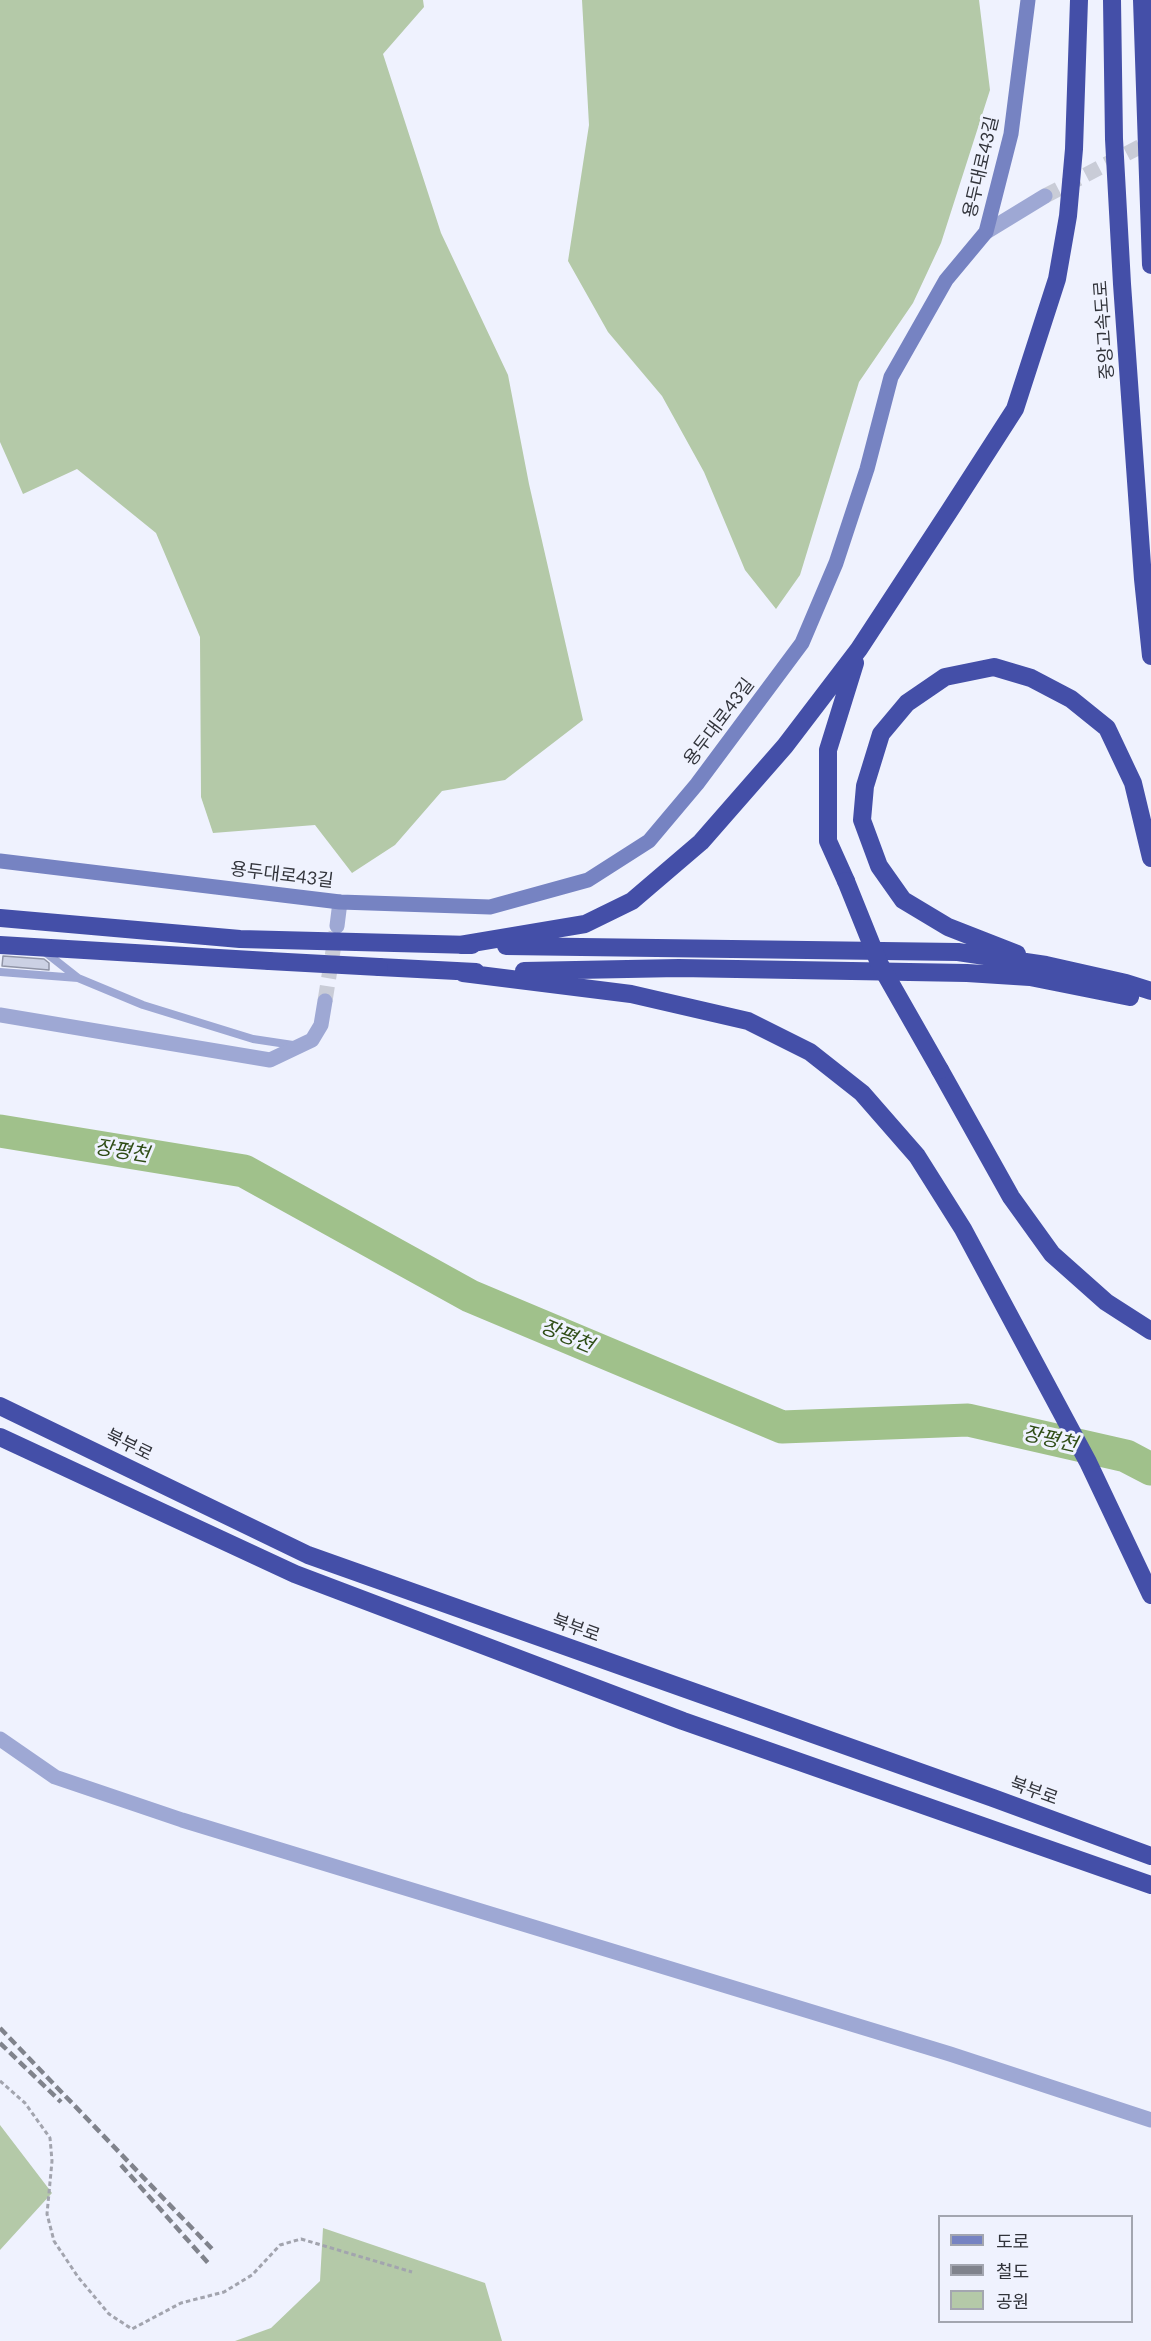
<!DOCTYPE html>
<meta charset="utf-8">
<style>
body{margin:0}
#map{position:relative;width:1151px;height:2341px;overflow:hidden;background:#eff2fe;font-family:Lato,"Noto Sans KR",sans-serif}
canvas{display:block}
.legend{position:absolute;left:938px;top:2215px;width:195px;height:108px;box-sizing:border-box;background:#eff2fe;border:2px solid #a3a6b0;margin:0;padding:8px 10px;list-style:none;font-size:18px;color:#32343b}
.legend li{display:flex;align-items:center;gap:12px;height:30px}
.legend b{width:30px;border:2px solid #a3a6b0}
</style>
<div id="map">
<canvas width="1151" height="2341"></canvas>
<ul class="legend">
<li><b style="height:8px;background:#7683c2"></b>도로</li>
<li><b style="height:8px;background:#80838c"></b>철도</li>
<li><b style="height:16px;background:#b4c9a8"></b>공원</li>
</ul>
</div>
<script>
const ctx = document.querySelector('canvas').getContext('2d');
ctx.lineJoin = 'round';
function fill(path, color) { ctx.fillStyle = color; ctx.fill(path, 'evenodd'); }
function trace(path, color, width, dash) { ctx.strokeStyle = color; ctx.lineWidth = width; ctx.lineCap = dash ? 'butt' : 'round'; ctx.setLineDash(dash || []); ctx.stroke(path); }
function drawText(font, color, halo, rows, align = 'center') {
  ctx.font = font + ' Lato,"Noto Sans KR",sans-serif'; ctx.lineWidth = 6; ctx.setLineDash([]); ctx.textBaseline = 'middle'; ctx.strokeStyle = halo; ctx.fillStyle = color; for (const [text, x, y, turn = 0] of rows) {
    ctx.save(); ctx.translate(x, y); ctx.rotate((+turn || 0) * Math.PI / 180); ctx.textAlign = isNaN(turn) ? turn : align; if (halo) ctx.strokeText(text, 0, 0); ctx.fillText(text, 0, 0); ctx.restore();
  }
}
const green = new Path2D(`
 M0,0H423L424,7L383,54L441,233L508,375L529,484L583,720L505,780L442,791L395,845L352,873L315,825L213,833L201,797L200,637L156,533L77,469L23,494L0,442Z
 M582,0H979L990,90L941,243L913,303L859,382L800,575L776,609L745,570L704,472L662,396L608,332L568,261L589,125Z
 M0,2125L52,2193L0,2250Z
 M323,2228L485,2283L502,2341H235L271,2328L320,2281Z`);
const river = new Path2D(`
 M0,1131L244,1171L470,1296L782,1427L968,1420L1126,1456L1151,1469`);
const building = new Path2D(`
 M3,956L44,959L49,963V970L2,966Z`);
const streetTunnel = new Path2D(`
 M1045,196L1151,141
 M325,1001L336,932`);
const path = new Path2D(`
 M0,2081L25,2103L50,2138L52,2161L47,2214L54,2241L78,2277L109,2314L132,2329L181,2303L224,2292L252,2275L280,2245L301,2239L412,2272`);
const lane = new Path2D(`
 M45,952L78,978
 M0,972L78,978L143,1005L253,1039L293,1045`);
const street = new Path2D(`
 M986,232L1045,196
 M337,926L340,902
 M0,1015L270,1060L312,1040L321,1025L325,1001
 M0,1739L55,1777L182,1820L950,2054L1151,2120`);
const secondary = new Path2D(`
 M0,861L340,902L490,907L588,880L649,841L697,784L802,643L836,563L867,469L891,377L946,280L986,232L1011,134L1028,0`);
const highway = new Path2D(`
 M1112,0L1114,139L1122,284L1143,579L1151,656
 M1142,0L1151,265
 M846,881L828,841V750L855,663
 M0,918L240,939L472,945
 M0,945L269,961
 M460,945L585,924L632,901L701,842L785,746L859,649L950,510L1015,409L1057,279L1068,216L1074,149L1079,0
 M506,946L958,952L1046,965L1126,983L1151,991
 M1017,954L948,927L903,900L879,866L862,820L865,786L881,734L907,703L945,677L994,667L1031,678L1071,699L1107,728L1133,783L1151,858
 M379,967L476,972
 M524,971L679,968L967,973L1030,977L1130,997
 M463,973L631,994L748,1021L810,1052L862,1093L917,1156L963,1229L1088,1462L1151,1595
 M940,1070L1011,1197L1052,1254L1106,1302L1151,1331
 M0,1406L308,1555L993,1798L1151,1856
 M0,1437L295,1574L683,1721L1151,1885`);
const rail = new Path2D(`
 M0,2028L214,2251
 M0,2043L61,2102
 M121,2165L209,2264`);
const highwayBridge = new Path2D(`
 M846,881L879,963L940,1070
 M269,961L379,967`);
const streetNames = [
 ["용두대로43길",981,167,-77],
 ["중앙고속도로",1104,330,-94],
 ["용두대로43길",719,722,-53],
 ["용두대로43길",282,875,7],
 ["북부로",129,1445,26],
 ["북부로",576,1628,20],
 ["북부로",1034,1791,20]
];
const waterNames = [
 ["장평천",122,1151,9],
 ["장평천",567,1336,23],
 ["장평천",1050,1439,13]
];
fill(green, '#b4c9a8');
trace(river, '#a0c18b', 33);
fill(building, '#ccd1e4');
trace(building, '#9094a6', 1.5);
trace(streetTunnel, '#c9ccd7', 15, [15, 8]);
trace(path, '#a2a4ae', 3, [4.5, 3]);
trace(lane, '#9ea8d4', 8);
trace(street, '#9ea8d4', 15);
trace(secondary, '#7683c2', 15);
trace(highway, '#444fa8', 18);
trace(rail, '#80838c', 4.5, [9, 4.5]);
trace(highwayBridge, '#444fa8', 18);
drawText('18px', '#32343b', '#eff2fe', streetNames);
drawText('italic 20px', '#2f4d16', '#eff2fe', waterNames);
</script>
